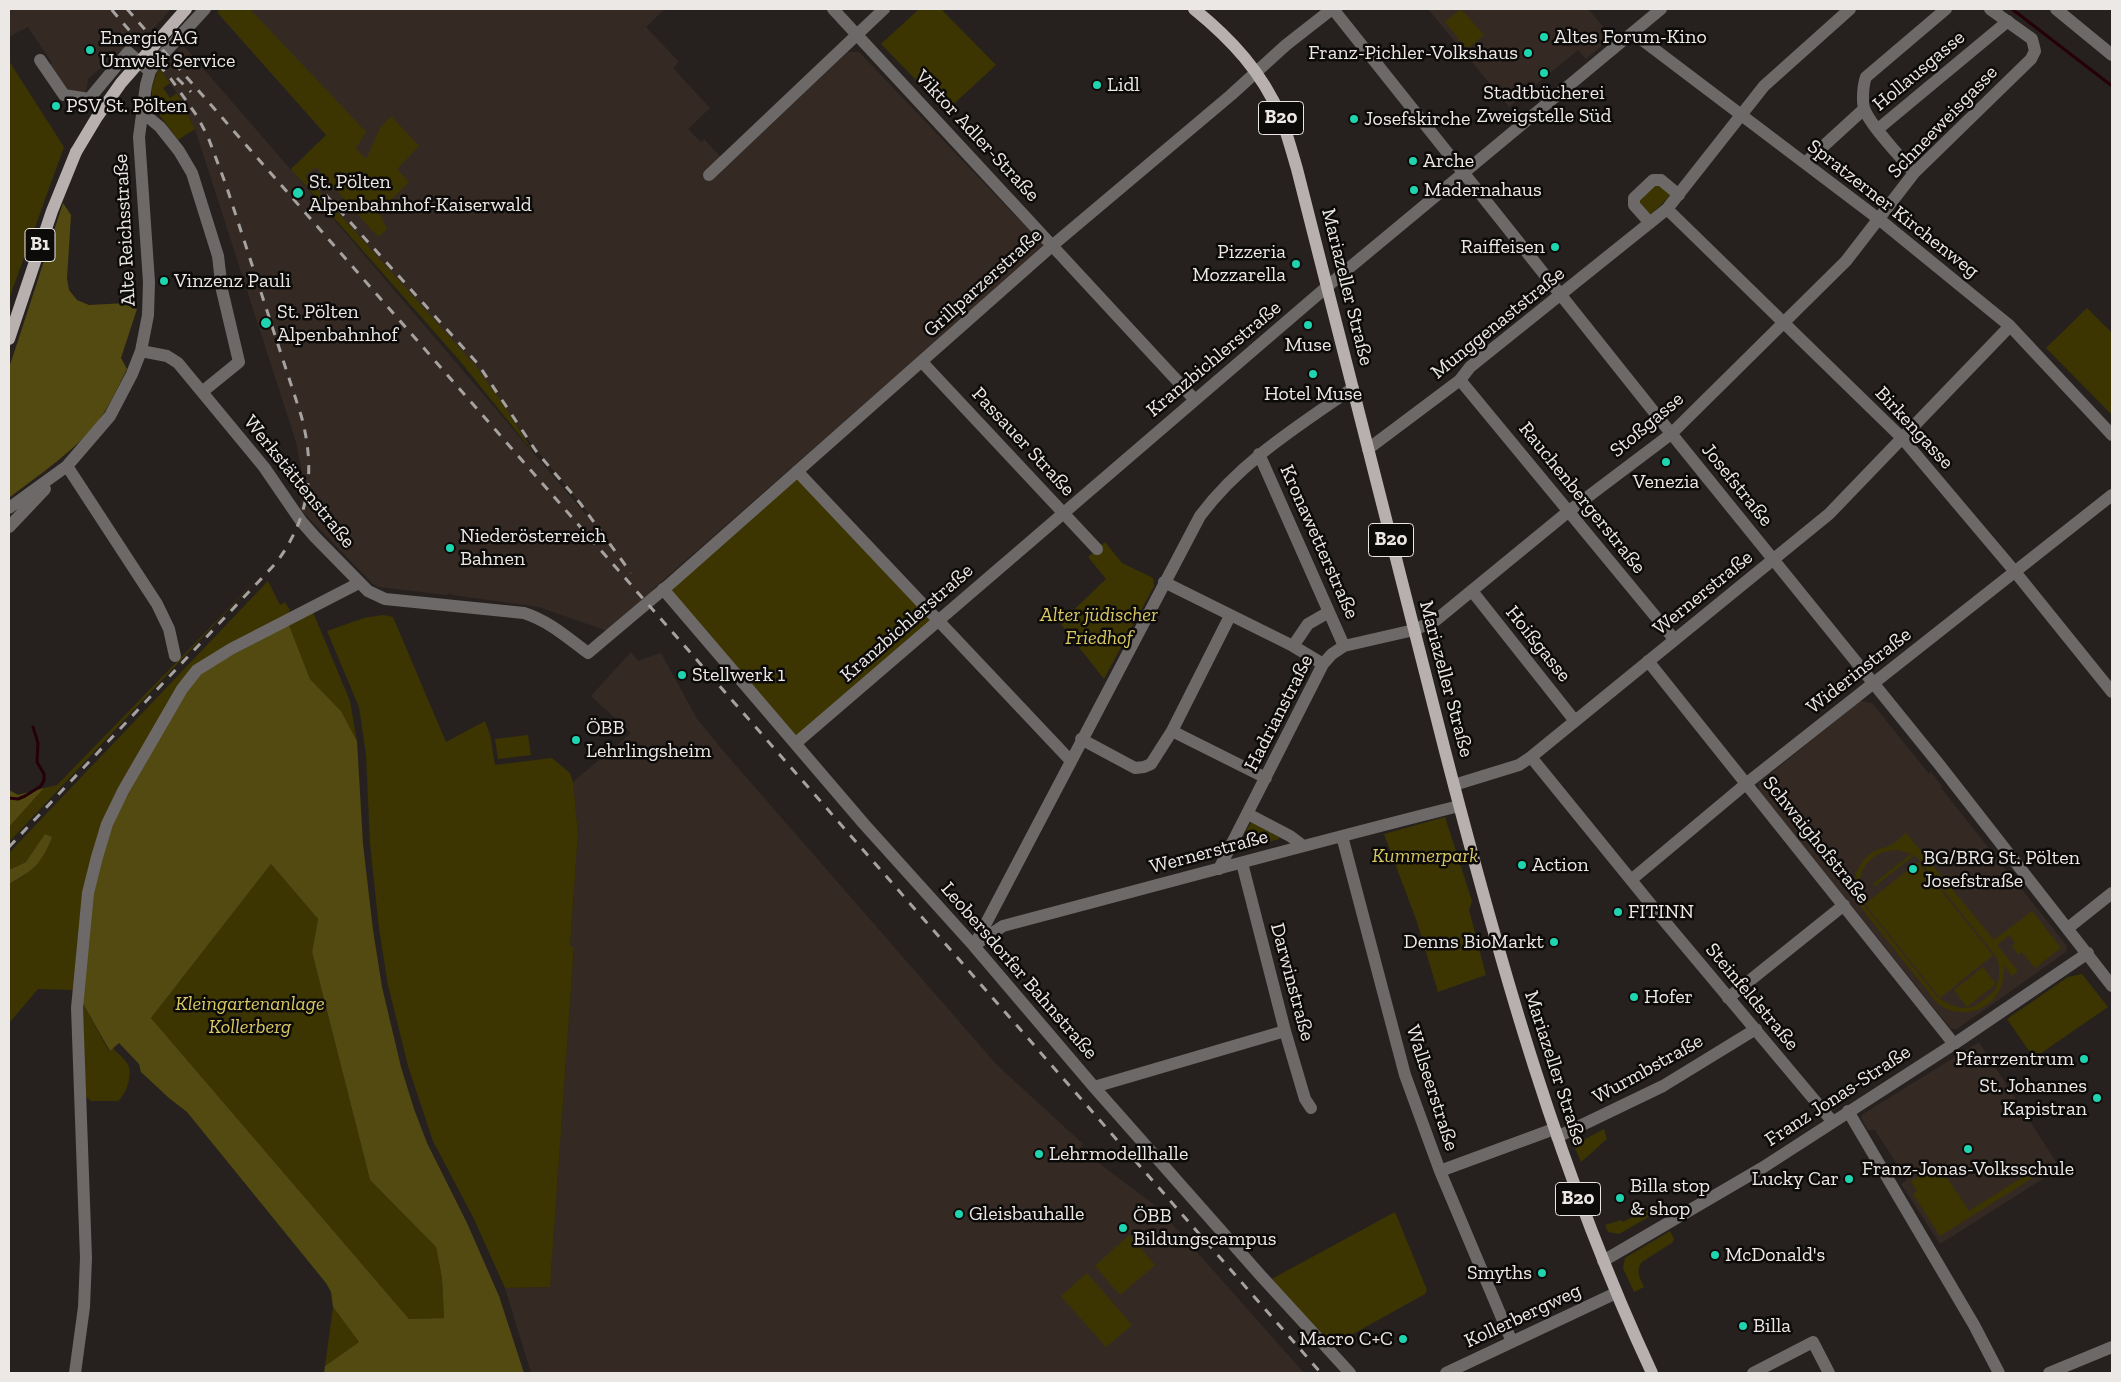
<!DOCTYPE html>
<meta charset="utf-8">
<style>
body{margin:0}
#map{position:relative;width:2121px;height:1382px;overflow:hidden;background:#26211e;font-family:"Zilla Slab",serif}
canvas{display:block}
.frame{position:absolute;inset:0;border:10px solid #ece8e6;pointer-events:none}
</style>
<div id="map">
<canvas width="2121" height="1382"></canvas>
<div class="frame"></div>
</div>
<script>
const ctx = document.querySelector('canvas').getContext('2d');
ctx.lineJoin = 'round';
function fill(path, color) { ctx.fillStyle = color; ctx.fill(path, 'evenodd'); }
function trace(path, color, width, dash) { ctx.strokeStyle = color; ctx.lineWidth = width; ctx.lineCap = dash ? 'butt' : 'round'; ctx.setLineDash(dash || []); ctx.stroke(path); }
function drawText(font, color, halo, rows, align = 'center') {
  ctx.font = font + ' "Zilla Slab",serif'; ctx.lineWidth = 5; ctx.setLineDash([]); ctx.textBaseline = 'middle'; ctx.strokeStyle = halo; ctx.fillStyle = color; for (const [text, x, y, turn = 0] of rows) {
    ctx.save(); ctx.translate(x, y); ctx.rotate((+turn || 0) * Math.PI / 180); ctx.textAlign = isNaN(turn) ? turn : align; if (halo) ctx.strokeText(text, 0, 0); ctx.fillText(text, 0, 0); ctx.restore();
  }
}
const built = new Path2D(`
 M9,9H171L138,46L132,41L88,79L86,93L65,89L48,66L52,63L28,27L9,37Z
 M220,9H665L646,27L679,62L673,68L710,108L688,129L701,142L704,139L728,165L848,52H859L1044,246L652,590L653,592L607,631L539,607L452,595L450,593L447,595L379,587L373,584L300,509L303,478L296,442L195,129L177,93L160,69L183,45L291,170L327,136L221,17ZM295,174L416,304L591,516L588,517Z
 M1428,9H1588L1612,37L1586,59L1578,50L1509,107Z
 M631,652L638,661L661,653L697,719L725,753L997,1065L1083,1144L1080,1149L1157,1207L1304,1373H531L505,1288L550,1287L574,948L570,947L578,833L573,782L631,733L591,696Z
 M1860,701L1872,703L1929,774L1931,772L1942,786L1941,788L2067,946L2066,952L1957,1029H1951L1759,791V783Z
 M1979,1042L2060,1168L1940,1244L1901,1184L1907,1180L1875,1130H1868L1861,1118L1863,1114Z`);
const green = new Path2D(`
 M221,9H250L366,132L356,148L366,159L380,128L391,116L419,146L397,169L409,182L379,212L387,229L378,237L316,167L305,176L474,364L501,401L534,453L460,361L291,169L326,135L217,12Z
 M919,9H941L996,65L946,111L881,44Z
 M1461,9L1484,35L1467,49L1445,22Z
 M9,61L64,147L9,299Z
 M160,69L170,83L163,88L170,98L177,93L195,129L178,140L152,105V87L157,73Z
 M1655,183L1672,194L1649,216L1638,200Z
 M2087,308L2112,333V415L2046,348Z
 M797,471L937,622L796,743L663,589Z
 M1105,542L1122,563L1153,578L1154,586L1104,679L1060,623L1106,579L1088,557Z
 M266,570L9,842V827L44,788L57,785Z
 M268,581L280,605L285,602L290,610L74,990L38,989L9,1023V884L24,876L33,853L26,862L9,870V853Z
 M313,612L350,701L357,741L341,711L310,679L289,625Z
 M383,615L393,617L446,742L485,721L490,734L495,765L552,758L570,773L573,782L578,833L570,947H574L550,1287L505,1288L474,1219L433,1141L408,1066L388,985L379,929L370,843L366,755L359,707L327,631L364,618Z
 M528,735L531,755L498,759L495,739Z
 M1445,817L1472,901L1469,910L1486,975L1438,992L1417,922L1384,834Z
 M1251,822L1279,837V839L1262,844L1260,838L1251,841V846L1242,848L1239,847V844Z
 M1906,833L1994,940L2032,911L2061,948L2035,968L2022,952L2018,955L2012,946L2015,943L2009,935L1997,945L2018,971L2012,976L2004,965C2007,1003 1970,1025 1938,1004L1860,906C1848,888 1855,863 1873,852C1879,848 1886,848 1891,845C1896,842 1901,837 1906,833ZM1898,850L1911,854L1873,884L1875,886L1915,855L1996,956L1999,965V978L1995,990L1990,995L1973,1007L1961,1008L1951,1005L1938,998L1864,905C1850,878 1868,849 1898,850Z
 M1918,862L1993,955L1940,998L1865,904Z
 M271,864L318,919L312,952L370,1180L436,1247L442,1278L444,1318L409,1319L151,1018Z
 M1983,967L1996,984L1967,1007L1954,990Z
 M2082,974L2108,1007L2034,1058L2007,1019L2068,977Z
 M82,1002L109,1051L113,1048C117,1053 124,1058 127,1063C134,1073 126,1095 118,1101H91L84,1095Z
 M1604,1129L1607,1139L1581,1162L1574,1145Z
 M2045,1163L2048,1168L1940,1236L1913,1194L1917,1191L1911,1181L1938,1164L1969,1211Z
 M1652,1208L1657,1212L1619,1234L1608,1232L1605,1225L1621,1220L1622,1222Z
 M1395,1212L1427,1290L1425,1294L1326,1349L1266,1282Z
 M1670,1231L1674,1239L1673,1242L1642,1262C1635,1271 1640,1278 1644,1287L1634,1292L1623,1268L1625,1258Z
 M1129,1235L1155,1265L1120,1295L1095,1266Z
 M1087,1273L1132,1325L1106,1347L1061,1296Z
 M333,1307L359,1342L325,1366Z`);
const forest = new Path2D(`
 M63,203L71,215L67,279L69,290L77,300L89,305L127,303L137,309L121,358L127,369C118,386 111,404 99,420C75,451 40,474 9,498V368Z
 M289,625L310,679L341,711L357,741L363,844L373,930L382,987L401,1067L414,1109L427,1143L467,1223L499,1296L524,1373H324L325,1366L359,1342L333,1307L331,1292L326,1283L187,1112L169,1098L141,1072L139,1064L119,1043L110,1051L82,1002L93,893L106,842L119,811L186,692L200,675L214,665ZM271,864L318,919L312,952L370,1180L436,1247L442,1278L444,1318L409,1319L151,1018Z
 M44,788L9,827V790L18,795Z
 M45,834L52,837C42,863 33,871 9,884V870L26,862Z`);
const stream = new Path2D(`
 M2012,9L2112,86
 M9,798L18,799L25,796L41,786L44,780V774L37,762L38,743L33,727`);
const minor = new Path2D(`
 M833,9L1195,400
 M1333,9L1666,427L1938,763L2112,986
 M2056,9L2112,55
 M1633,33L1880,220L2010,326L2112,435
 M40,60L64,95L89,99L128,52L146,68
 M142,112L160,127L179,151L192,173L218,256L222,290L239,362L202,392
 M1878,129L2008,21
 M1805,163L1864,109
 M1914,173C1902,158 1869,125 1864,108C1862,100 1863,85 1866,77L1946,9
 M709,175L884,9
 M1667,209L1902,438L2016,573L2112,692
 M1650,223L1634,205V198L1653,180H1661L1679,195
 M141,351L167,356L178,363L264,467L301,521L315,537L368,591L385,599L524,613C549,621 568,638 588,653L671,583L1053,245L1231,95L1286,45L1332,9
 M922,362L1097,549
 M1460,380L1674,639
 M1368,449L1460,380L1470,367L1667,209L1764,86L1850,9
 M1259,454L1344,646
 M67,466L157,604L169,629L175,656
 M797,471L1070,760
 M9,508L67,466L110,416L132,374L141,351L148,315L149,282L139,137L146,85L150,71L157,61L205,9
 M9,527L45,489
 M1164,582L1293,646L1323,664
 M663,589L864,824L974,946L1094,1087L1262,1277L1350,1373
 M1472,591L1575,721
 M1293,646L1308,624L1329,612
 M1648,661L1954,1044
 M1172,731L1266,778
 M1081,739L1135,768L1144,767L1151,764L1172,731L1230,616
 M796,743L1343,273L1661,9
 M1531,757L1666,923L1832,1121
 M1454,785L1519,765L1531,757L1829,514L2010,326
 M1248,814L1290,836L1302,845
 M1342,836L1405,1075L1440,1171L1512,1342
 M1242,863L1285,1031L1305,1099L1311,1108
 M1219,869L1323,664L1332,654L1344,646L1414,630L1436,620L1569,511L1671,434L1846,261L1914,173L2031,59L2035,51L2032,39L1990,9
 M1631,880L1747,783L2112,495
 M2068,928L2112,893
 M976,944L1003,926C1155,886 1307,844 1459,806
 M974,946L1200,516C1240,462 1298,426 1353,388
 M1728,998L1844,905
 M1094,1087L1285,1031
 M1848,1111L1974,1325L1999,1373
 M1557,1137L1663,1086L1756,1029
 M1440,1171L1554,1129
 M1603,1261L1762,1168L1954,1044L2088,953
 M75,1373L84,1307L86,1258L77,1008L88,893L97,857L107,824L123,791L182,689L197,670L231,649L359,583
 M1446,1373L1616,1293
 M1753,1373L1813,1342L1829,1373
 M2049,1373L2112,1347`);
const major = new Path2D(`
 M1194,9C1231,39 1262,72 1281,117C1287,134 1292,152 1297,169C1347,363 1395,557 1445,751C1500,963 1559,1174 1652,1373
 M9,339L52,211L76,152`);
const rail = new Path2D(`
 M127,9L1321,1373
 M177,78L191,92
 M314,182L478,364L536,451L580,503L631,573
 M9,847L276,563C310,518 316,469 301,415L226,185L208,137L197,116L171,79L111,9`);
const majorBridge = new Path2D(`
 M76,152L97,117L121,83L186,9`);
const markers = [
 [1544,37,5,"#1fd5b0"],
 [90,50,5,"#1fd5b0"],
 [1528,53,5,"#1fd5b0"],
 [1544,73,5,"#1fd5b0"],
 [1097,85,5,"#1fd5b0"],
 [56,106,5,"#1fd5b0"],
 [1354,119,5,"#1fd5b0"],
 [1413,161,5,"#1fd5b0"],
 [1414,190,5,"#1fd5b0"],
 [298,193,6,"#1fd5b0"],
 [1555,247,5,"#1fd5b0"],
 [1296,264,5,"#1fd5b0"],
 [164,281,5,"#1fd5b0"],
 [266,323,6,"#1fd5b0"],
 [1308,325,5,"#1fd5b0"],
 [1313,374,5,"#1fd5b0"],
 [1666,462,5,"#1fd5b0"],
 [450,548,5,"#1fd5b0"],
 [682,675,5,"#1fd5b0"],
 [576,740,5,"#1fd5b0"],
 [1522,865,5,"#1fd5b0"],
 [1913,869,5,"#1fd5b0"],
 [1618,912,5,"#1fd5b0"],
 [1554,942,5,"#1fd5b0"],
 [1634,997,5,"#1fd5b0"],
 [2084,1059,5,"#1fd5b0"],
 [2097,1098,5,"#1fd5b0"],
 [1968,1149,5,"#1fd5b0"],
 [1039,1154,5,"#1fd5b0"],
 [1849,1179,5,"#1fd5b0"],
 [1620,1198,5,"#1fd5b0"],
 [959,1214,5,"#1fd5b0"],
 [1123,1228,5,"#1fd5b0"],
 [1715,1255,5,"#1fd5b0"],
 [1542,1273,5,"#1fd5b0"],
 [1743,1326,5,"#1fd5b0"],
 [1403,1339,5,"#1fd5b0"]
];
const shields = [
 [1281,118,45],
 [40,245,30],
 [1391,540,45],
 [1578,1199,45]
];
const shieldNames = [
 ["B20",1281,118],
 ["B1",40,245],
 ["B20",1391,540],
 ["B20",1578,1199]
];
const poiNames = [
 ["Altes Forum-Kino",1554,37],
 ["Energie AG",100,38],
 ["Umwelt Service",100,61],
 ["Franz-Pichler-Volkshaus",1518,53,"right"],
 ["Lidl",1107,85],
 ["Stadtbücherei",1544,93,"center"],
 ["Zweigstelle Süd",1544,116,"center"],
 ["PSV St. Pölten",66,106],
 ["Josefskirche",1364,119],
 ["Arche",1423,161],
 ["St. Pölten",309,182],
 ["Alpenbahnhof-Kaiserwald",309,205],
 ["Madernahaus",1424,190],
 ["Raiffeisen",1545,247,"right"],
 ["Pizzeria",1286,252,"right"],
 ["Mozzarella",1286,275,"right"],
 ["Vinzenz Pauli",174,281],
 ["St. Pölten",277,312],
 ["Alpenbahnhof",277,335],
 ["Muse",1308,345,"center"],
 ["Hotel Muse",1313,394,"center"],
 ["Venezia",1666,482,"center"],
 ["Niederösterreich",460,536],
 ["Bahnen",460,559],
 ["Stellwerk 1",692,675],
 ["ÖBB",586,728],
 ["Lehrlingsheim",586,751],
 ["BG/BRG St. Pölten",1923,858],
 ["Josefstraße",1923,881],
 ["Action",1532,865],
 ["FITINN",1628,912],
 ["Denns BioMarkt",1544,942,"right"],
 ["Hofer",1644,997],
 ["Pfarrzentrum",2074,1059,"right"],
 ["St. Johannes",2087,1086,"right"],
 ["Kapistran",2087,1109,"right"],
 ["Lehrmodellhalle",1049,1154],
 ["Franz-Jonas-Volksschule",1968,1169,"center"],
 ["Lucky Car",1839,1179,"right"],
 ["Billa stop",1630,1186],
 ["& shop",1630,1209],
 ["Gleisbauhalle",969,1214],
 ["ÖBB",1133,1216],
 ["Bildungscampus",1133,1239],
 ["McDonald's",1725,1255],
 ["Smyths",1532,1273,"right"],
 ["Billa",1753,1326],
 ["Macro C+C",1393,1339,"right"]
];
const streetNames = [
 ["Hollausgasse",1919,71,-40],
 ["Schneeweisgasse",1943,122,-46],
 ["Viktor Adler-Straße",977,136,47],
 ["Spratzerner Kirchenweg",1893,209,38],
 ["Alte Reichsstraße",125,230,-93],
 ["Grillparzerstraße",983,283,-42],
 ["Mariazeller Straße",1347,287,76],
 ["Munggenaststraße",1498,323,-39],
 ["Kranzbichlerstraße",1214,359,-40],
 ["Stoßgasse",1647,425,-40],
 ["Birkengasse",1914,428,47],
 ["Passauer Straße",1023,442,47],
 ["Werkstättenstraße",299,482,51],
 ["Josefstraße",1737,485,51],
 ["Rauchenbergerstraße",1582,498,51],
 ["Kronawetterstraße",1319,542,66],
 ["Wernerstraße",1703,593,-39],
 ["Kranzbichlerstraße",907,623,-41],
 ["Hoißgasse",1538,644,51],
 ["Widerinstraße",1859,671,-38],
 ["Mariazeller Straße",1446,679,75],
 ["Hadrianstraße",1279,713,-63],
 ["Schwaighofstraße",1816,840,51],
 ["Wernerstraße",1209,852,-15],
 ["Leobersdorfer Bahnstraße",1019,971,49],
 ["Darwinstraße",1292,982,75],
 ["Steinfeldstraße",1752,997,50],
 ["Mariazeller Straße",1555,1068,72],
 ["Wurmbstraße",1648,1069,-29],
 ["Wallseerstraße",1432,1088,72],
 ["Franz Jonas-Straße",1838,1096,-33],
 ["Kollerbergweg",1523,1316,-25]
];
const parkNames = [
 ["Alter jüdischer",1099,615],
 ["Friedhof",1099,638],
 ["Kummerpark",1425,856],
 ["Kleingartenanlage",250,1004],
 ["Kollerberg",250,1027]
];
fill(built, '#342a23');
fill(green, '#3c3502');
fill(forest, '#524a11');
trace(stream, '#25000a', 3);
trace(minor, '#6c6968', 12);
trace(major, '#b7b0af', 12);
trace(rail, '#a6a2a0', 3, [9, 9]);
trace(majorBridge, '#b7b0af', 12);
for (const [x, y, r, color] of markers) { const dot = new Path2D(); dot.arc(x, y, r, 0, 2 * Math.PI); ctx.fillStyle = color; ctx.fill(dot); trace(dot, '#0d0b0a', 2); }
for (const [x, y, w] of shields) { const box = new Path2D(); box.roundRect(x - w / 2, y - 16.5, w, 33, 4); ctx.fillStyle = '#0d0b0a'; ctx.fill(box); trace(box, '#ece8e6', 1); }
drawText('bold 19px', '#ece8e6', null, shieldNames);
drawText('20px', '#ece8e6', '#0d0b0a', poiNames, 'left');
drawText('20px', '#ece8e6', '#0d0b0a', streetNames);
drawText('italic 20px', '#d8c964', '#0d0b0a', parkNames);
</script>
